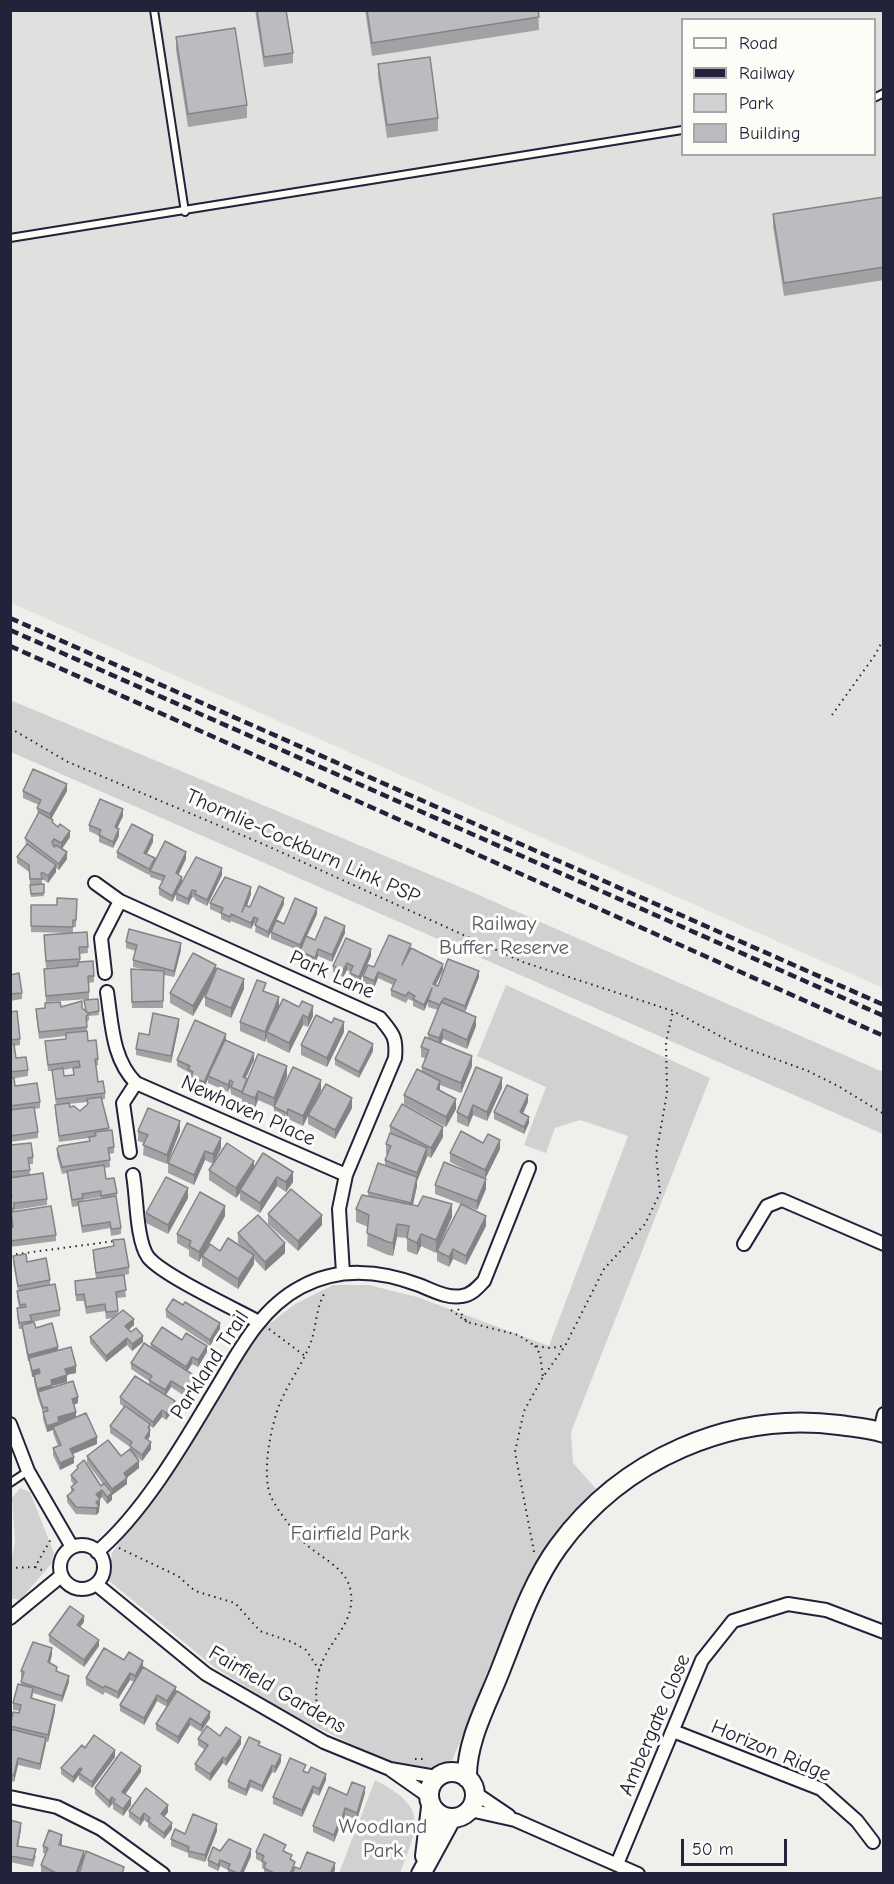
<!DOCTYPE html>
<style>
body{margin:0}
#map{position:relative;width:894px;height:1884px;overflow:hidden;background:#f0efec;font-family:"Comic Neue",sans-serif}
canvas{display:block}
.frame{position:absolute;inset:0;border:12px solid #22223b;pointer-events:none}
.legend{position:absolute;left:681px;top:18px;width:195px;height:138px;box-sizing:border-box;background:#fdfcf7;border:2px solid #a5a5ac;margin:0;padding:8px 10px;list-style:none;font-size:18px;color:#22223b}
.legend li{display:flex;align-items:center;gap:12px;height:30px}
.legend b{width:30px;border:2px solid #a5a5ac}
.scale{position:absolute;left:681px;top:1839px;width:106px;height:27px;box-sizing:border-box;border:3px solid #22223b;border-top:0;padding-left:8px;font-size:18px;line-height:21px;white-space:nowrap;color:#22223b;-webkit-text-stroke:4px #fdfcf7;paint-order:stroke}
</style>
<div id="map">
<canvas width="894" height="1884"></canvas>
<div class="frame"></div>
<ul class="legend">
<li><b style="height:8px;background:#fdfcf7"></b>Road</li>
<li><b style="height:8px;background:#22223b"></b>Railway</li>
<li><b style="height:16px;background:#d2d1d1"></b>Park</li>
<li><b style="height:16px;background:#bcbcc0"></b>Building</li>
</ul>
<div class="scale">50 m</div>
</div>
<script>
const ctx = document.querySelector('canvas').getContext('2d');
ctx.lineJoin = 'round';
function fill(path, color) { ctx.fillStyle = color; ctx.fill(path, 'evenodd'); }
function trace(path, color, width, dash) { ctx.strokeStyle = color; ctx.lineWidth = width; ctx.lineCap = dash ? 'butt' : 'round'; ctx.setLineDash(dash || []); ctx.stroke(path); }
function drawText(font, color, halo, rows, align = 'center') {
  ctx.font = font + ' "Comic Neue",sans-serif'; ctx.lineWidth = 6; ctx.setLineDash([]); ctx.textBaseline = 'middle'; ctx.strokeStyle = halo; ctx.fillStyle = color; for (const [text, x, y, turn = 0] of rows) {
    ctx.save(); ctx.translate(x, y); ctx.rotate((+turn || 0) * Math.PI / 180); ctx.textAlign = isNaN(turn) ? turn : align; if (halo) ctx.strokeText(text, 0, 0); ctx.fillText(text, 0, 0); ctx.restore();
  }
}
const built = new Path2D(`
 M11,11H883V988L11,603ZM682,20H874V154H682Z`);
const green = new Path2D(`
 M10,700L472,892L883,1072V1134L11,752Z
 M506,985L710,1078L571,1432L573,1463L596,1489L541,1555L450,1765L422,1779L288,1713L214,1667L108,1580L112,1553L191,1440L230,1378L264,1328L295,1304L333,1285H369L417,1297L549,1346L628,1136L580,1120L555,1128L546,1153L524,1145L546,1087L477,1056Z
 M20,1488L30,1492L54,1553L51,1564L20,1600L10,1598L11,1563L15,1542L12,1498Z
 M375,1780C428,1807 419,1825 400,1873H339Z`);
const path = new Path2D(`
 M832,715L875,655L884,638
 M10,728L68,762L263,844L523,962L673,1011L737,1045L808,1071L838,1086L884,1114
 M10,1255L115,1241
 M458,1309L467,1322L518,1335L535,1346L550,1348L564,1346
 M451,1310L467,1322
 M269,1329L305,1356
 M535,1346L540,1354L543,1377
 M119,1548L178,1576L195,1591L235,1603L260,1631L292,1642L306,1650L320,1671
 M534,1552L515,1452L524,1411L543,1377L565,1346L604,1269L645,1224L660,1193L656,1155L667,1093L666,1042L673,1011
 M35,1567L46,1572
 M10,1568L35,1567L51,1539
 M319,1716L337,1732
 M320,1725C315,1699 313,1679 326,1654C337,1634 354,1619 351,1593C348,1566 316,1557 300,1538C290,1526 278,1511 271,1497C261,1475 271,1425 280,1403C288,1384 301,1366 309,1347C317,1329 315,1307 326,1291
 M415,1759H425`);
const lane = new Path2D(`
 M154,10L185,212
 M874,98L884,93
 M10,238L682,130
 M10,1483L28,1471`);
const street = new Path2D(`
 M95,883L120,901L380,1018C393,1034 397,1037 395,1058L346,1175L339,1209L343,1273
 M105,973L101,938L120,901
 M107,992C112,1024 112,1059 136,1083L346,1175
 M130,1152L123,1103L136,1083
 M133,1175C137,1196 136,1240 148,1257C162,1275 235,1309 259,1322
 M744,1244L767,1206L782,1200L884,1244
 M10,1424L28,1471L72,1547
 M880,1431L884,1414
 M60 1567a22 22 0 1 1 44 0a22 22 0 1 1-44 0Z
 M97,1552C141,1515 181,1448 210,1399C235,1359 257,1310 301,1287C338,1267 380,1270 419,1285C432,1290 448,1299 462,1296C472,1295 478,1287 484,1281L529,1168
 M96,1584L206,1674L324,1742L390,1769L436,1777
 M10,1618L61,1576
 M673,1731L821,1789L857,1821L873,1842
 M391,1770L428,1796
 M475,1793L509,1816
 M10,1797L57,1807L101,1829L163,1874
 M470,1810L515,1820L638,1874
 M617,1864L702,1660L733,1621L788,1604L826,1610L884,1632`);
const secondary = new Path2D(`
 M429 1795a23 23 0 1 1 46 0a23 23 0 1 1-46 0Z
 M467,1778C466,1740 489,1701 502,1666C518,1626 532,1583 558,1547C622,1459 731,1411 839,1425C853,1427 870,1428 884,1433
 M425,1856L431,1807
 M421,1874L451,1819`);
const rail = new Path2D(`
 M10,618L884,1005
 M10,630L884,1016
 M10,646L884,1036`);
const wall = new Path2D(`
 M255,10H286L293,53V63L264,67Z
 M365,10H538L539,30L372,56Z
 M176,37L247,105V118L188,127L176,50Z
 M378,64L438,118V131L387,138L378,76Z
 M884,197V280L784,296L773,226V214Z
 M23,791H67L51,819L53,823L70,837L62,849L67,859L59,870L56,868V872L48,883L44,880H42V884H44V896L31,897L29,872L17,863V857L26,845L25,838L38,815L37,808L39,805L23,798Z
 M123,816L117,828L119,836L113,848L99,842V836L89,831V825Z
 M153,842L147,854L155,861L186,859L178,875L182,883L222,875L207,906L195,900V898L192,897L188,905L176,900V894L172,902L159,895V888L162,881L150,877V874L149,875L117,858V852Z
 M251,894L247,906L250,907L284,904L276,920L284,924L317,914L307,936L315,940L345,933L332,962L318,956L315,964L300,958V951L271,939V932L274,925L268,938L255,932L256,924L254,923L251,929L231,921L230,923L221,919V914L210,909V903Z
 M77,899L76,927H73V933L87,932L88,953L80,954V962L94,976V982L89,983V999L46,1002L44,969L78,966L46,968L44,941L68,933L31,932V905H57Z
 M126,942L181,950L174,977L164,975L163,1008H132L131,969L147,970L133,967V960L136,951L126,948Z
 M411,948L436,985L438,986L479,977L465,1012L476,1026L467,1049L443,1039L441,1043L472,1066L461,1093L440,1085V1091L456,1109L446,1127L404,1104V1095L422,1071V1067L425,1058L421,1057V1047L428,1038V1034L438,1010L428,1007V1002L424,1011L413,1006V1001L408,999L406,1003L391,996V990L393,985L378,978L374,988L363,983V976Z
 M371,956L359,983L350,979L351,972L347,970L343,977L333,972V966Z
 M216,971L244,989L231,1018L205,1006V997L208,989L193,1016L170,1003V993Z
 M10,975L22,993V999L10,1001Z
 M266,992L279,1007L313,1016L308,1027L303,1025L289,1053L267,1042V1037L265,1042L240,1031V1022Z
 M98,999L99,1015L89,1016V1020L87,1022V1032L88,1041L98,1059V1065L96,1066L98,1082L105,1093V1099L101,1100L109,1130L114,1147V1153L109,1154L110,1167L104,1168L106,1179L117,1193L116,1200L121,1228V1234L111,1236L110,1228L82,1233L78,1206L72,1207L67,1173L62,1174L57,1156V1149L89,1142V1138L59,1142L55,1111V1105H56L52,1071H48L45,1041L66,1039V1036L39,1039L36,1015V1009L45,1008V1003L61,1007L82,1008L85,1010ZM73,1068V1075L64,1076L63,1070ZM87,1102V1105L80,1111L70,1107L69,1104ZM101,1197V1198L83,1202V1200Z
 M10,1012L20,1039V1045L14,1046L16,1058L28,1070V1076L10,1079Z
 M179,1025L171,1063L136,1055V1049L149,1035Z
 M344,1032L327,1067L301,1055V1045Z
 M226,1040L254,1060L245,1078L247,1079L287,1076L277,1101L321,1090L310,1112L352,1108L335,1139L308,1124V1115L303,1126L288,1119L287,1122L274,1116V1107L258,1100L255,1108L242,1102V1099L231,1094L230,1087L228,1092L208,1083V1079L204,1088L191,1082V1077L188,1076V1072L177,1066V1060Z
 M373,1051L359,1078L335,1065V1059Z
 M10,1079L15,1086L40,1102V1108L35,1109L38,1132V1138L10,1142Z
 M502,1088L487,1121L473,1115L468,1127L457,1122V1112Z
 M528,1102L523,1114L529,1123L524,1134L494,1119V1112Z
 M187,1123L221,1148L214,1162L254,1168L293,1182L286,1192L277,1186L260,1213L240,1200V1193L236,1198L209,1180V1170L213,1164L205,1160L194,1185L168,1173V1163Z
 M390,1126L443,1137L431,1158L427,1156L417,1181V1186L413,1205L452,1217L436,1253L421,1246L417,1255L407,1251V1238L397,1237L393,1256L388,1255L367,1246L368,1227L356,1222V1209L368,1196V1192L385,1166V1160L387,1155L386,1154V1144L390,1134Z
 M138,1131H180L167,1164L143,1155L144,1143L138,1141Z
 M483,1143L500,1149L485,1179L486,1189L477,1210L463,1205L486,1226L466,1265L453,1259L449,1267L437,1261V1251L461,1204L435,1194V1185L474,1174L450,1162V1153Z
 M10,1145L33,1157V1164H29L30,1175L47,1199V1205L14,1210V1211L56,1235V1241L10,1247V1228L12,1227L10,1215Z
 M188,1198L168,1234L146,1223V1213Z
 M268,1214L322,1225L298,1251L268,1224Z
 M225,1216L199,1262L189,1256V1250L177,1243V1234Z
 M238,1233L285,1253L265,1271L254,1259V1264L238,1289L202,1266V1256L220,1251L242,1247L238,1243Z
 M113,1240L129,1267V1274L124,1275L126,1297L117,1298L118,1314L134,1325L129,1330L143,1342L132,1351L127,1345L106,1362L90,1343V1337L113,1318L106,1319L105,1311L86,1314L84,1301H76L75,1281L96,1278L93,1256V1250L113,1247Z
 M13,1256L27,1262L50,1280V1285L60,1310V1316L32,1322V1323L58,1351L76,1373L67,1375V1382L52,1386V1387L78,1403L74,1405L76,1417L97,1444L73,1454L74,1463L60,1470L53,1455V1448L58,1446L53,1433V1430L47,1432L43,1419V1413L38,1398L34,1381V1377H32L29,1361H28L22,1329H19L17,1315V1308H19L17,1297L18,1291L13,1263Z
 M166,1310L220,1329L210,1346L166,1317Z
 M182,1340L207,1352L198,1367L192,1364L187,1371L195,1382L186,1397L171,1387L166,1395L175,1408L166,1420L162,1417L153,1428L150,1426V1436L148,1440L151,1449L142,1461L136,1456L139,1468L127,1477V1484L112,1495V1500L107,1504L102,1497L100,1498V1505L99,1506V1512L96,1515L76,1514L67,1502V1496L71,1492V1487L74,1485L71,1481V1475L77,1470V1466L101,1486L103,1484L87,1463V1456H121L130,1449V1447L110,1433V1426L124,1407L120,1404V1397L149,1385V1381L131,1369V1363L151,1348V1344Z
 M84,1622L80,1627L99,1646L84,1667L49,1642V1635Z
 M52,1655L50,1663L57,1672L69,1682L62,1702L33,1693L32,1699L55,1711L48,1742H46L40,1770L18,1765L14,1782L10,1781V1722L19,1713L20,1711L13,1710V1703L21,1684L22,1678H21V1671Z
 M124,1660L143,1667L176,1693L210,1718L201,1732L190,1725L178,1744L156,1730V1724L167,1707L157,1701L144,1725L120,1711V1705L134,1682L130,1680L118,1699L105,1692L103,1695L86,1685V1678Z
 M220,1736L241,1744L226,1766L223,1763L210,1781L195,1770V1764L205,1750L198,1745V1739Z
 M260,1746L281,1762L275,1773L272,1772L262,1792L250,1787L246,1796L228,1788V1781Z
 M85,1748L115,1757L92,1788L79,1779V1775L73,1783L61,1774V1768Z
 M141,1772L125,1794L131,1805L123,1816L113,1809V1805L112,1804L109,1808L95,1794V1788Z
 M326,1780L319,1796L313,1793L302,1817L273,1804V1797Z
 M365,1793L357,1820L345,1815L341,1830L339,1829L334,1842L313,1832V1826L347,1795Z
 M129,1811L168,1812L164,1817L172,1829L164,1839L148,1827V1823L144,1820L140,1826L129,1817Z
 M10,1820L21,1829L18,1846L36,1856L33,1867L10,1862Z
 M217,1831L205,1862L188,1857V1853L171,1846V1839L185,1834Z
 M62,1842L61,1846L78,1874H45L41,1872V1865L46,1854L43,1853V1846Z
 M220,1851L251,1856L243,1874H228V1870L220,1866L218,1871L208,1866V1860Z
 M286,1851V1852L295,1867L300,1869L335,1870L333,1874H264V1869L262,1868V1862L256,1859V1852Z`);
const shadedWall = new Path2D(`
 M67,784V791L50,821V814Z
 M123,809V816L115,833V827Z
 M119,829V836L113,848V842Z
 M70,831V837L61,850V843Z
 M153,835V842L144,859V853Z
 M67,852V859L59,870V864Z
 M186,852V859L176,880V873Z
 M56,865V872L48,883V876Z
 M222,868V875L207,906V900Z
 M182,877V883L172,902V896Z
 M251,887V894L242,919V912Z
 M192,890V897L188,905V899Z
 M284,898V904L268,938V932Z
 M317,908V914L300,951V945Z
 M254,917V923L251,929V923Z
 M345,926V933L332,962V955Z
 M181,943V950L174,977V971Z
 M318,949V956L315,964V958Z
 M371,949V956L359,983V977Z
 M347,963V970L343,977V970Z
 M443,964V970L433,991V984Z
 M216,965V975L193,1016V1006Z
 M479,971V977L465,1012V1006Z
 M378,972V978L374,988V981Z
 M244,979V989L231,1018V1008Z
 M432,988L428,1002L424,1011V1005Z
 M279,997V1007L267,1032V1037L265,1042V1032Z
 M313,1006V1016L308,1027V1018Z
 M303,1015V1025L289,1053V1043Z
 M476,1017V1026L467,1049V1040Z
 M179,1019V1025L171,1063V1056Z
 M344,1022V1032L327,1067V1058Z
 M443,1029V1039L439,1048V1038Z
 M226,1034V1041L208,1076V1079L204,1088V1082Z
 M373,1044V1051L359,1078V1072Z
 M254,1053V1060L243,1084V1077Z
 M472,1056V1066L461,1093V1083Z
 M287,1066V1076L274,1107V1098Z
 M502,1078V1088L487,1121V1112Z
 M230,1080V1087L228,1092V1085Z
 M321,1080V1090L303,1126V1116Z
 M440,1081V1091L437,1089Z
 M258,1091V1100L255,1108V1098Z
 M528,1095V1102L520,1119V1112Z
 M352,1098V1108L335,1139V1130Z
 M456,1099V1109L446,1127V1117Z
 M473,1105V1115L468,1127V1118Z
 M288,1109V1119L287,1122V1113Z
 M529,1117V1123L524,1134V1127Z
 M180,1121V1131L167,1164V1155Z
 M443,1127V1137L431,1158V1148Z
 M221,1138V1148L213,1164V1154Z
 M500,1140V1149L485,1179V1170Z
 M427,1148V1157L417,1181V1186L411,1212V1203L417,1180V1173Z
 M205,1151V1160L194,1185V1175Z
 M254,1161V1171L240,1190V1193L236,1198V1188Z
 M293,1172V1182L286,1192V1182Z
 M277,1177V1186L260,1213V1203Z
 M486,1179V1189L477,1210V1201Z
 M188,1188V1198L168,1234V1225Z
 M452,1204V1217L436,1253V1240Z
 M225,1206V1216L199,1262V1252Z
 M322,1215V1225L298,1251V1241Z
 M486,1216V1226L466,1265V1256Z
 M397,1224V1237L393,1256V1243Z
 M421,1234V1246L417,1255V1243Z
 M285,1243V1253L265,1271V1262Z
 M453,1249V1259L449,1267V1257Z
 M254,1255V1264L238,1289V1279Z
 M134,1319V1325L125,1332V1326Z
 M220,1323V1329L210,1346V1340Z
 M143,1336V1342L132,1351V1344Z
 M127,1338V1345L106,1362V1356Z
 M207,1346V1352L198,1367V1360Z
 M58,1347V1354L29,1358V1361H28V1355Z
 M192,1357V1364L186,1373V1367Z
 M76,1366V1373L65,1375V1369Z
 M39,1369V1375L32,1377V1371Z
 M67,1375V1382L52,1386V1392H38L37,1396V1389L51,1380Z
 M195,1376V1382L186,1397V1390Z
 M171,1381V1387L165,1396V1390Z
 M78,1397V1403L72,1405V1399Z
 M175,1401V1408L166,1420V1413Z
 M162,1410V1417L153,1428V1422Z
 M76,1412V1418L59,1423V1428L53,1427V1430L47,1432V1426L58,1417Z
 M150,1424V1436L145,1444V1438L148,1428Z
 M97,1437V1444L70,1455V1449Z
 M151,1442V1449L142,1461V1455Z
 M74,1457V1463L60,1470V1463Z
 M139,1461V1468L124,1480V1473Z
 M127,1478V1484L112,1495V1489Z
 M102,1490V1497L96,1501V1494Z
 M112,1493V1500L107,1504V1497Z
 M100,1499L99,1512L96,1515V1502Z
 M84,1616V1622L77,1631V1625Z
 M99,1640V1646L84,1667V1660Z
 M52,1648V1655L48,1668V1662Z
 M143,1661V1667L135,1682V1676Z
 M130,1673V1680L118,1699V1692Z
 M69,1676V1682L62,1702V1696Z
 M176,1687V1693L167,1707V1701Z
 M157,1695V1701L144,1725V1718Z
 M55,1705V1711L48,1742V1735Z
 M210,1712V1718L201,1732V1725Z
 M190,1718V1725L178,1744V1737Z
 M241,1737V1744L226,1766V1759Z
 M46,1738V1744L40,1770V1764Z
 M115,1750V1757L92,1788V1782Z
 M281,1755V1762L275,1773V1767Z
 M223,1757V1763L210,1781V1774Z
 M18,1758V1765L14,1782V1775Z
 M272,1765V1772L262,1792V1786Z
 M141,1766V1772L122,1799V1792Z
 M80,1768L79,1775L73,1783V1777Z
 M326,1774V1780L319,1796V1789Z
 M250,1780V1787L246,1796V1790Z
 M313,1786V1793L302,1817V1810Z
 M365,1787V1793L357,1820V1813Z
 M112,1797V1804L109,1808V1801Z
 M131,1798V1805L123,1816V1809Z
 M168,1805V1812L161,1821V1814Z
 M345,1808V1815L341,1830V1823Z
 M144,1813V1820L140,1826V1819Z
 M339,1822V1829L334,1842V1835Z
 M21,1823V1829L17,1852V1846Z
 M172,1823V1829L164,1839V1833Z
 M217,1824V1831L205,1862V1855Z
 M62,1835V1842L59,1852V1845Z
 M251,1849V1856L243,1874H240Z
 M84,1851V1857L78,1874H76Z
 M220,1860V1866L218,1871V1865Z
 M335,1863V1870L333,1874H330Z`);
const building = new Path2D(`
 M257,10H286L293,53L264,57Z
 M367,10H538L539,17L372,43Z
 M235,28L247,105L188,114L176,37Z
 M430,57L438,118L387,125L378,64Z
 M884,197V267L784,283L773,214Z
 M33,769L67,784L50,814L37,808L41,800L23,791Z
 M100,799L123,809L115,827L119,829L113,842L99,835L101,830L89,825Z
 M39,812L53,820L52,822L58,827L60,824L70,831L61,843L54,839L52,842L54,847L56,845L67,852L59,864L25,838Z
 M132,824L153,835L144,853L155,858L149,869L117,852Z
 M165,841L186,852L176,873L182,877L172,896L159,888L165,876L150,871Z
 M27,844L56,865L48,876L44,873H41L42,879H30L29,865L17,857Z
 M196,857L222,868L207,900L195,894L196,891L192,890L188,899L176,893Z
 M225,877L251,887L242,912L245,905L250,907L259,886L284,898L268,932L255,925L258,919L254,917L251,923L231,914L230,917L221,913L223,908L210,903Z
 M44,884V893L31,894L30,885Z
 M57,898L77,899L76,920H73V927L31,926V905H57Z
 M295,898L317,908L300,945L271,932L276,920L284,924Z
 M325,917L345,926L332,955L318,949L315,958L300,951L306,936L315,940Z
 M129,929L181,943L174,971L133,960L137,945L126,942Z
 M87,932L88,947H79L80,959L46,961L44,935Z
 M389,935L411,944L402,965L411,948L443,964L433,984L438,986L448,959L479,971L465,1006L444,998L440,1005L428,1000L432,988L424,1005L413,999L415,996L408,992L406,996L391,990L396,980L378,972L374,981L363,976L368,965L374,967Z
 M346,938L371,949L359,977L350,973L353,966L347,963L343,970L333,966Z
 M193,953L216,965L193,1006L170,993Z
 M93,961L94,976H88L89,992L46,996L44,969L78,966V962Z
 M217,968L244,979L231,1008L205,997Z
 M131,969L164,971L163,1001L132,1002Z
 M19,973L22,993L10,994V975Z
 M257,980L266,983L263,991L279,997L265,1032L240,1022Z
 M98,999L99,1011L88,1013L86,1011L84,1000Z
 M283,999L299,1007L302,1001L313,1006L308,1018L303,1015L289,1043L267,1032Z
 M82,1001V1008L89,1014L86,1016L87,1027L39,1032L36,1009L45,1008V1003L60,1002L61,1007Z
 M441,1002L476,1017L467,1040L443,1029L439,1038L428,1034Z
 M17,1011L20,1039L10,1040V1012Z
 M153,1013L179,1019L171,1056L136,1049L139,1033L149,1035Z
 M316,1015L332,1023L334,1018L344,1022L327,1058L301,1045Z
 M195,1020L226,1034L204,1082L191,1076L193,1072L188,1069L190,1066L177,1060Z
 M87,1031L88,1041L96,1040L98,1059H95L98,1082L103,1081L105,1093L56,1099L52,1070L63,1068L64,1076L74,1075L73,1068L80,1067L79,1061L48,1065L45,1041L66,1039V1033Z
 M349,1031L373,1044L359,1072L335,1059Z
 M425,1037L472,1056L461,1083L422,1067L429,1050L421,1047Z
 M225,1040L254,1053L243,1077L247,1079L242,1092L231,1087L233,1082L230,1080L228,1085L208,1076Z
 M10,1044H14L16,1058L26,1057L28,1070L10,1072Z
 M258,1054L287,1066L274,1098L258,1091L255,1098L242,1093Z
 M293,1067L321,1080L303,1116L288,1109L287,1113L274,1107Z
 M476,1067L502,1078L487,1112L473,1105L468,1118L457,1112Z
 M417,1069L440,1081L437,1089L456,1099L446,1117L404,1095Z
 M14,1078L15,1086L37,1083L40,1102L10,1106V1079Z
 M326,1084L352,1098L335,1130L308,1115Z
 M507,1085L528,1095L520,1112L529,1117L524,1127L494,1112Z
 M101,1097L109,1128L59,1136L55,1105L69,1103L70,1107L74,1106L80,1111L88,1104L87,1099Z
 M402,1104L443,1127L431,1148L390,1126Z
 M34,1107L38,1132L10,1136V1110Z
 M148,1108L180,1121L167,1155L143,1145L148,1135L138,1131Z
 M187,1123L221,1138L213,1154L205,1151L194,1175L168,1163Z
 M112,1130L114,1147L108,1148L110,1160L62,1167L57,1149L59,1146L90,1141L89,1137L96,1136L95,1132Z
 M461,1131L483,1143L488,1134L500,1140L485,1170L450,1153Z
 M390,1133L427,1148L417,1173L385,1160L391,1146L386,1144Z
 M31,1143L33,1157L28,1158L30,1170L10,1172V1145Z
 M227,1143L254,1161L236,1188L209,1170Z
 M263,1153L293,1172L286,1182L277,1177L260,1203L240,1190Z
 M444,1162L486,1179L477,1201L435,1185Z
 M378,1163L417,1177L411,1203L368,1192Z
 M104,1165L106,1179L114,1178L117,1193L101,1196V1191L82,1194L83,1198L72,1200L67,1171Z
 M43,1173L47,1199L14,1203V1208L10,1209V1196H12L10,1192V1178Z
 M166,1177L188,1188L168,1225L146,1213Z
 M291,1189L322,1215L298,1241L268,1214Z
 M200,1192L225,1206L199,1252L189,1246L191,1241L177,1234Z
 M362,1195L418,1206L423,1196L452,1204L436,1240L421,1234L417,1243L407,1238L409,1226L397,1224L393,1243L388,1242L367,1233L369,1215L356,1209Z
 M116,1196L121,1228L111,1229L110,1222L82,1226L78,1202Z
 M461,1204L486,1216L466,1256L453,1249L449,1257L437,1251Z
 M51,1206L56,1235L10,1241V1228L13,1227L11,1212Z
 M258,1215L285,1243L265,1262L238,1233Z
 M228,1238L254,1255L238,1279L202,1256L210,1244L220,1251Z
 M124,1239L129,1267L96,1273L93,1250L114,1246L113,1240Z
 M26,1254L27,1262L46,1258L50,1280L18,1286L13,1256Z
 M124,1275L126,1290L116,1292L118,1311L106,1312L105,1304L86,1307L84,1294L76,1295L75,1281Z
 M55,1284L60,1310L30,1315L32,1321L19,1323L17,1308L26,1307L25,1304L20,1305L17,1291Z
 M173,1299L183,1305L185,1302L220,1323L210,1340L166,1310Z
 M123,1310L134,1319L125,1326L131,1332L136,1328L143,1336L132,1344L127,1338L106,1356L90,1337Z
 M34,1322L36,1328L52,1323L58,1347L28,1355L22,1325Z
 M162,1327L182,1340L186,1333L207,1346L198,1360L192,1357L186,1367L151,1344Z
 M144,1343L195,1376L186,1390L171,1381L165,1390L149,1380L152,1376L131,1363Z
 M71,1347L76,1366L65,1369L67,1375L51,1380L52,1385L37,1389L34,1375L40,1373L39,1369L32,1371L29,1358Z
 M135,1376L175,1401L166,1413L162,1410L153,1422L120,1397Z
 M73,1381L78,1397L72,1399L76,1412L58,1417L59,1422L47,1426L43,1412L48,1411L47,1407L43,1408L38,1392Z
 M125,1406L150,1424L148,1428L150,1430L145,1438L151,1442L142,1455L130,1446L132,1442L110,1426Z
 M86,1413L97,1437L70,1449L74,1457L60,1463L53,1448L61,1445L53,1427Z
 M108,1440L121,1456L130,1449L139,1461L124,1473L127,1478L112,1489L87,1456Z
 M84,1460L101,1486L104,1483L112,1493L107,1497L102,1490L96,1494L100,1499L96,1502L99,1506L96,1508L76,1507L67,1496L74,1490L71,1487L77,1482L71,1475L78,1468L77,1466Z
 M70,1606L84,1616L77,1625L99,1640L84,1660L49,1635Z
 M33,1642L52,1648L48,1662L57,1667L56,1671L69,1676L62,1696L21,1682L24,1672L21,1671Z
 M104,1648L124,1660L129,1652L143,1661L135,1676L130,1673L118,1692L105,1686L103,1688L86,1678Z
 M143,1667L176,1687L167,1701L157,1695L144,1718L120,1705Z
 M18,1684L33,1688L31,1698L55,1705L48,1735L10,1726L13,1712L19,1713L21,1705L13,1703Z
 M177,1691L210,1712L201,1725L190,1718L178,1737L156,1724Z
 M207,1726L220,1736L226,1727L241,1737L226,1759L223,1757L210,1774L195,1764L208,1745L198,1739Z
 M10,1729L46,1738L40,1764L18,1758L14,1775L10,1774Z
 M94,1735L115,1750L92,1782L79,1773L82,1769L80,1768L73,1777L61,1768L82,1745L85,1748Z
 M249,1737L260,1742L258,1745L281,1755L275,1767L272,1765L262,1786L250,1780L246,1790L228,1781Z
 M121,1752L141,1766L122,1792L131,1798L123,1809L113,1802L115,1800L112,1797L109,1801L95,1788Z
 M290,1758L306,1765L303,1771L308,1773L311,1767L326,1774L319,1789L313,1786L302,1810L273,1797Z
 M352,1782L365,1787L357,1813L345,1808L341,1823L339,1822L334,1835L313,1826L329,1787L347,1795Z
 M146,1788L168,1805L161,1814L172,1823L164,1833L148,1821L150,1818L144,1813L140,1819L129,1811Z
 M193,1814L217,1824L205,1855L188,1851L189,1847L171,1839L175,1829L185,1834Z
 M10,1820L21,1823L17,1846L36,1849L33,1860L10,1856Z
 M49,1830L62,1835L59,1845L84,1851L76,1874H58L41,1865L48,1848L43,1846Z
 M264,1834L286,1845L283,1851L292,1855L290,1859L295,1862L290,1874H276L264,1868L266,1863L262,1861L264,1856L256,1852Z
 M229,1839L251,1849L240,1874L228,1869L230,1864L220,1860L218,1865L208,1860L213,1847L220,1851Z
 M86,1851L124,1867L122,1874H79Z
 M307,1852L335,1863L330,1874H292L295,1867L300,1869Z`);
const streetNames = [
 ["Thornlie-Cockburn Link PSP",303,847,24],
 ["Park Lane",332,975,24],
 ["Newhaven Place",248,1111,24],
 ["Parkland Trail",210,1365,-57],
 ["Fairfield Gardens",277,1690,30],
 ["Ambergate Close",655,1725,-67],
 ["Horizon Ridge",771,1751,23]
];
const parkNames = [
 ["Railway",504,924],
 ["Buffer Reserve",504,948],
 ["Fairfield Park",350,1534],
 ["Woodland",383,1827],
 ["Park",383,1851]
];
fill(built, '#e0e0df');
fill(green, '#d2d1d1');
trace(lane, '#22223b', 10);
trace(street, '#22223b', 16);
trace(secondary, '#22223b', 22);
trace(path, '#22223b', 2, [1.5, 4.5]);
trace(lane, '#fdfcf7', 6);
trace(street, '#fdfcf7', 12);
trace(secondary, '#fdfcf7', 18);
trace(rail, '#22223b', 4.5, [9, 4.5]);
fill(wall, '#a2a2a5');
fill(shadedWall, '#848486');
fill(building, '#bcbcc0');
trace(building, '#848486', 1.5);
drawText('21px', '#22223b', '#fdfcf7', streetNames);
drawText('21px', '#575768', '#fdfcf7', parkNames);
</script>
